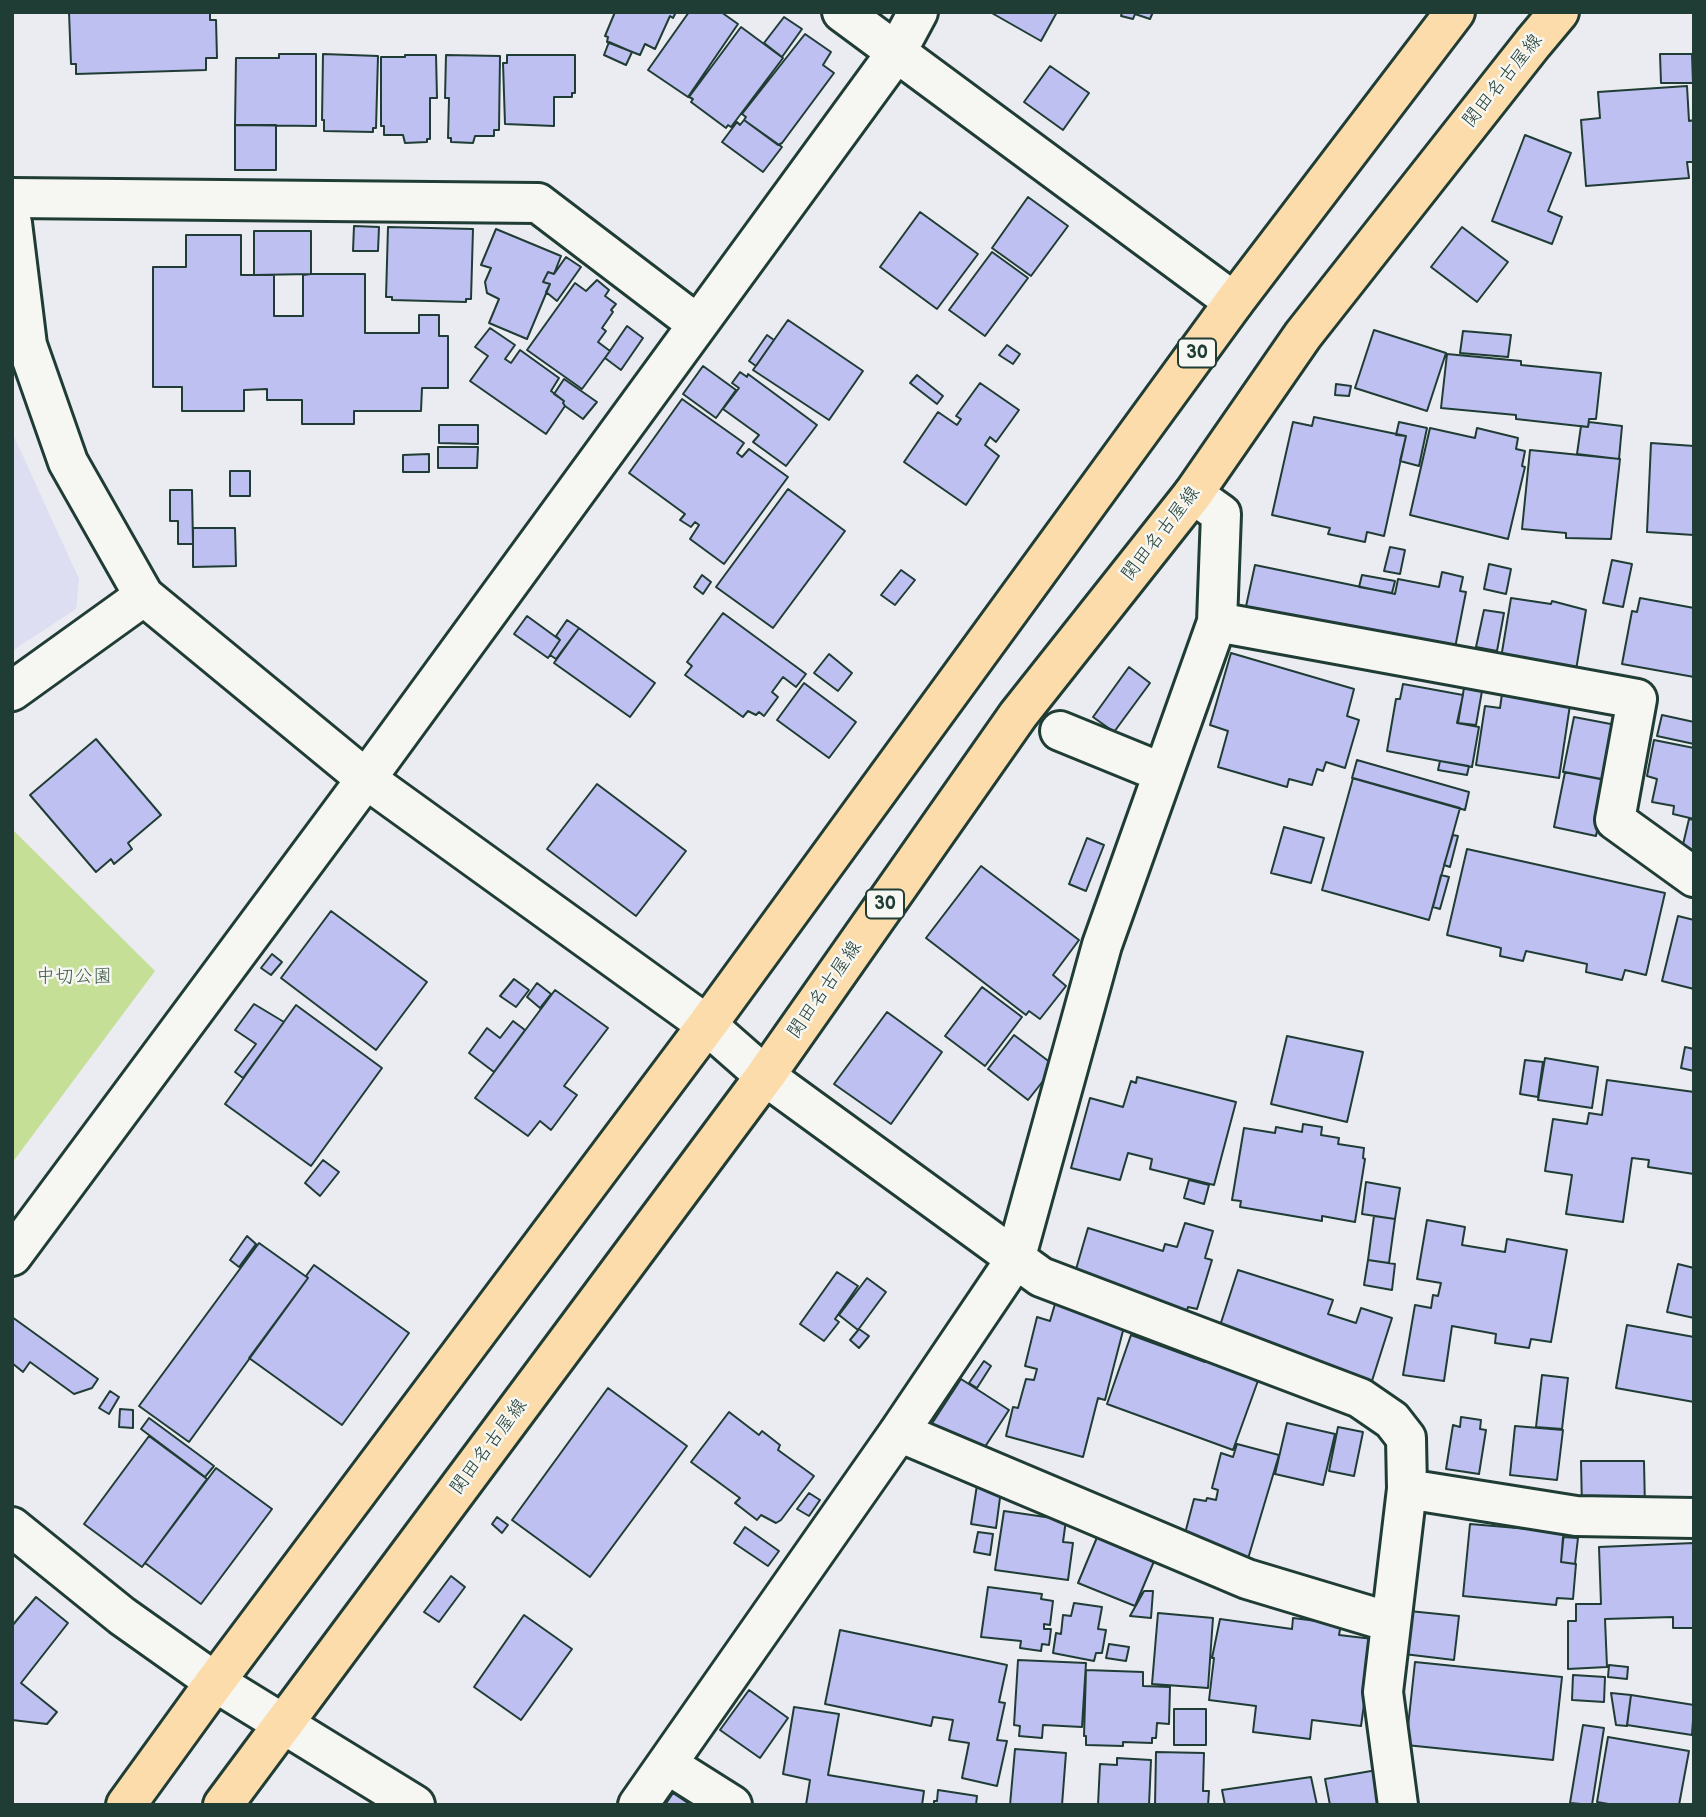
<!DOCTYPE html>
<meta charset="utf-8">
<style>
body{margin:0}
#map{position:relative;width:1706px;height:1817px;overflow:hidden;background:#ebebf2;font-family:"Balsamiq Sans",sans-serif}
canvas{display:block}
.frame{position:absolute;inset:0;border:14px solid #1f3d34;pointer-events:none}
</style>
<div id="map">
<canvas width="1706" height="1817"></canvas>
<div class="frame"></div>
</div>
<script>
const ctx = document.querySelector('canvas').getContext('2d');
ctx.lineJoin = 'round';
function fill(path, color) { ctx.fillStyle = color; ctx.fill(path, 'evenodd'); }
function trace(path, color, width, dash) { ctx.strokeStyle = color; ctx.lineWidth = width; ctx.lineCap = dash ? 'butt' : 'round'; ctx.setLineDash(dash || []); ctx.stroke(path); }
function drawText(font, color, halo, rows, align = 'center') {
  ctx.font = font + ' "Balsamiq Sans","Klee One",sans-serif'; ctx.lineWidth = 5; ctx.setLineDash([]); ctx.textBaseline = 'middle'; ctx.strokeStyle = halo; ctx.fillStyle = color; for (const [text, x, y, turn = 0] of rows) {
    ctx.save(); ctx.translate(x, y); ctx.rotate((+turn || 0) * Math.PI / 180); ctx.textAlign = isNaN(turn) ? turn : align; if (halo) ctx.strokeText(text, 0, 0); ctx.fillText(text, 0, 0); ctx.restore();
  }
}
const built = new Path2D(`
 M12,432L79,579L76,609L12,651Z`);
const green = new Path2D(`
 M12,829L155,971L12,1163Z`);
const building = new Path2D(`
 M69,12H210V20H216L217,58H206V70L76,74V64H71Z
 M615,12H676L673,18L670,16L655,49L645,44L640,55L607,42L608,37L605,36Z
 M689,12H721L738,24L688,97L648,70Z
 M990,12H1057L1041,41Z
 M1122,12H1153L1150,19L1135,14L1133,19L1121,16Z
 M784,17L802,29L782,57L764,43Z
 M741,27L783,58L731,127L728,125L726,128L691,102L693,99L689,97Z
 M805,34L831,52L823,65L834,73L782,143L778,145L744,120L746,117L742,114Z
 M609,42L632,52L626,65L604,55Z
 M279,54H316V126L235,125L236,58H279Z
 M323,54L378,56L376,128H373V132L324,131V120H322Z
 M1660,54H1692L1693,83H1661Z
 M405,55H436L437,98H430V139H427V142L405,143L403,135H384V126H381V57H405Z
 M446,55L500,56L499,130H494V136H475L473,143L451,142V138H448L449,98H445Z
 M507,55H575V93H572V97H554V126L505,124L503,63H507Z
 M1050,66L1089,93L1063,130L1024,102Z
 M1687,86L1689,121L1694,120V162H1687L1689,178L1586,186L1581,120L1600,118L1598,92Z
 M744,120L782,147L763,172L722,142L737,122L740,125Z
 M235,125H276V170H235Z
 M1525,135L1571,153L1548,211L1562,217L1552,244L1492,221Z
 M1028,197L1068,226L1031,276L992,248Z
 M920,212L978,254L937,309L880,267Z
 M354,226L379,227L378,251H353Z
 M388,227L473,229L471,299H466V302L392,300V297H386Z
 M1462,227L1508,262L1477,302L1431,267Z
 M496,229L561,256L554,274L548,272L543,282L550,284L527,339L489,323L499,299L487,293L485,282L491,268L481,265Z
 M254,231H311V274L254,275Z
 M186,235H241V275H274V316H303V275L311,274H365V333H419V315H439V336H448V388H422L421,411H354V424H302V400H267V389L244,390V411H182V387H153V267H186Z
 M992,252L1028,278L985,336L949,310Z
 M566,257L581,267L557,301L546,292L550,284L543,282L548,272L554,274Z
 M597,280L609,290L605,296L616,304L611,310L613,312L602,328L606,331L598,342L610,351L582,389L527,350L575,283L586,291Z
 M788,320L863,371L829,420L753,370Z
 M627,326L643,338L621,370L605,358Z
 M490,328L515,345L505,359L511,363L520,350L559,378L551,391L564,401L563,403L565,406L546,434L470,381L488,356L475,347Z
 M1374,330L1446,353L1427,411L1355,388Z
 M1463,331L1511,335L1508,357L1460,353Z
 M767,335L774,340L756,366L749,361Z
 M1007,345L1020,354L1013,364L999,355Z
 M1447,354L1521,361V365L1601,373L1596,419H1589L1588,427L1516,419V415L1441,408Z
 M703,366L736,390L716,418L683,394Z
 M740,372L747,377L748,374L817,425L786,466L753,442L759,435L723,409L739,388L732,383Z
 M917,375L943,396L937,404L910,383Z
 M564,379L597,402L583,419L565,406L563,403L564,401L554,394Z
 M980,383L1019,410L996,442L990,437L985,445L999,456L966,505L904,462L938,412L957,425L961,419L956,416Z
 M1336,384L1351,386L1349,396L1335,395Z
 M682,399L744,443L737,453L742,457L749,449L788,477L724,564L690,539L699,525L695,522L691,527L680,520L685,514L629,473Z
 M1314,417L1406,436L1384,536L1367,532L1365,542L1328,534L1330,528L1272,515L1293,422L1312,426Z
 M1399,422L1427,428L1419,466L1400,461L1406,436L1396,435Z
 M1589,422L1622,426L1619,459L1577,454L1581,426L1588,427Z
 M439,425H478V444L439,443Z
 M1430,428L1475,438L1477,428L1518,438L1516,449L1525,451L1522,466L1525,467L1508,539L1410,515Z
 M1651,443L1694,446V535L1647,532Z
 M438,447H478L477,468H438Z
 M1530,450L1620,459L1611,539L1566,538V533L1522,529Z
 M429,454V472H403V455Z
 M230,471H250V496H230Z
 M788,489L845,531L773,628L716,587Z
 M170,490H192L193,544H178V521H170Z
 M193,528H235L236,566L193,567Z
 M1390,547L1405,550L1400,574L1384,571Z
 M1612,560L1632,564L1623,607L1603,603Z
 M1489,564L1511,569L1506,594L1484,589Z
 M1255,565L1395,594L1398,579L1439,587L1442,572L1463,577L1460,591L1466,592L1454,653L1245,611Z
 M901,570L915,580L895,605L881,595Z
 M702,575L711,582L703,594L694,587Z
 M1362,575L1395,581L1392,593L1359,587Z
 M1511,598L1551,604L1552,601L1586,610L1576,670L1501,658Z
 M1640,598L1694,608V677L1622,664L1632,611L1637,612Z
 M1484,610L1504,613L1497,651L1476,647Z
 M723,613L806,674L796,687L783,677L772,692L778,697L764,716L759,712L756,715L748,711L743,717L685,675L692,666L687,662Z
 M527,616L560,640L548,658L514,634Z
 M567,620L579,628L556,659L550,655L560,640L556,636Z
 M579,628L655,683L630,717L554,663Z
 M1231,653L1354,689L1347,716L1359,720L1345,768L1326,762L1323,771L1317,769L1312,785L1289,779L1287,787L1218,767L1228,731L1210,725Z
 M829,654L852,673L838,691L814,673Z
 M1129,667L1150,683L1114,732L1093,717Z
 M804,683L856,722L829,758L777,720Z
 M1403,684L1463,695L1457,723L1479,727L1472,767L1387,751L1396,699H1400Z
 M1464,688L1482,691L1476,725L1458,723Z
 M1502,694L1570,705L1559,778L1476,765L1485,706L1500,708Z
 M1662,715L1694,722V744L1657,736Z
 M1574,717L1616,725L1605,780L1563,772Z
 M96,739L161,815L128,843L132,849L114,864L111,859L96,872L30,795Z
 M1654,740L1694,748V819L1673,814L1674,806L1652,802L1657,779L1647,776Z
 M1357,760L1469,792L1465,810L1352,778Z
 M1440,761L1469,766L1467,775L1438,770Z
 M1565,772L1607,780L1596,836L1554,827Z
 M1353,778L1460,808L1429,920L1322,890Z
 M597,784L686,851L636,916L547,849Z
 M1689,819L1694,820V856L1681,853Z
 M1284,827L1324,838L1311,883L1271,873Z
 M1453,835L1458,836L1450,867L1444,865Z
 M1087,838L1104,845L1086,891L1069,884Z
 M1467,849L1665,893L1646,975L1625,970L1622,980L1586,972L1587,964L1526,951L1523,961L1500,956L1501,948L1447,935Z
 M981,866L1079,940L1053,975L1066,986L1040,1019L1029,1011L1026,1015L926,938Z
 M1441,875L1449,877L1440,909L1433,907Z
 M331,911L427,982L376,1050L281,978Z
 M1678,916L1694,920V989L1662,981Z
 M272,954L282,962L271,975L261,968Z
 M514,979L529,990L516,1007L500,996Z
 M537,983L551,994L540,1008L527,997Z
 M982,987L1022,1017L985,1066L945,1036Z
 M555,990L608,1028L564,1086L577,1095L551,1130L540,1121L528,1136L475,1098Z
 M254,1004L284,1022L243,1078L235,1072L256,1044L235,1030Z
 M296,1005L382,1068L311,1166L225,1104Z
 M887,1012L942,1052L891,1124L834,1084Z
 M513,1021L525,1030L494,1072L469,1053L487,1028L500,1038Z
 M1014,1035L1055,1066L1028,1100L988,1069Z
 M1287,1036L1363,1052L1347,1122L1271,1104Z
 M1685,1047L1694,1049V1071L1681,1068Z
 M1545,1058L1598,1067L1592,1108L1538,1100Z
 M1525,1060L1543,1062L1538,1097L1520,1094Z
 M1137,1077L1236,1102L1214,1185L1150,1169L1152,1159L1128,1153L1120,1180L1071,1168L1090,1098L1123,1107L1131,1081L1136,1083Z
 M1607,1080L1694,1092V1174L1648,1167L1649,1160L1632,1158L1623,1222L1566,1214L1572,1175L1545,1171L1553,1119L1587,1124L1589,1113L1602,1115Z
 M1303,1124L1322,1127L1321,1135L1339,1138L1338,1144L1364,1148L1363,1158L1365,1159L1355,1222L1322,1216V1221L1240,1207L1241,1201L1232,1200L1244,1128L1275,1133L1276,1127L1302,1132Z
 M323,1160L339,1172L320,1196L305,1183Z
 M1189,1180L1209,1185L1204,1204L1184,1198Z
 M1366,1182L1400,1188L1395,1219L1362,1214Z
 M1374,1216L1395,1219L1389,1263L1368,1260Z
 M1427,1220L1465,1227L1462,1245L1505,1252L1507,1239L1567,1250L1551,1342L1531,1339L1529,1348L1495,1343L1496,1334L1452,1326L1444,1381L1403,1375L1415,1305L1431,1308L1433,1295L1438,1296L1441,1283L1417,1279Z
 M1185,1223L1213,1231L1205,1258L1212,1260L1197,1309L1188,1307L1185,1316L1072,1283L1088,1228L1163,1251L1165,1244L1177,1247Z
 M247,1236L256,1244L239,1267L230,1260Z
 M259,1243L308,1278L189,1442L139,1406Z
 M1368,1260L1395,1264L1392,1290L1364,1285Z
 M1678,1264L1694,1268V1318L1667,1312Z
 M314,1265L409,1333L342,1425L249,1358L308,1278L306,1276Z
 M1238,1270L1333,1300L1328,1314L1356,1323L1361,1308L1392,1318L1371,1384L1217,1335Z
 M837,1272L858,1286L835,1319L839,1322L824,1341L800,1324Z
 M867,1278L886,1292L858,1330L839,1315Z
 M1055,1304L1125,1323L1105,1400L1098,1398L1083,1457L1006,1436L1013,1407L1018,1408L1026,1379L1034,1380L1037,1369L1025,1366L1037,1317L1050,1321Z
 M12,1317L98,1379L92,1388L74,1394L30,1362L23,1372L12,1363Z
 M1627,1325L1694,1337V1402L1616,1388Z
 M859,1329L869,1336L859,1348L850,1340Z
 M1131,1335L1205,1362L1206,1357L1259,1378L1233,1450L1107,1404Z
 M984,1361L991,1366L977,1388L969,1383Z
 M1542,1375L1568,1378L1562,1429L1536,1427Z
 M961,1379L1009,1410L979,1456L931,1425Z
 M608,1388L687,1446L590,1577L512,1520Z
 M110,1391L119,1397L109,1414L99,1408Z
 M120,1409L133,1410V1428L119,1427Z
 M729,1412L759,1435L762,1431L780,1445L778,1450L814,1476L781,1520L776,1523L761,1515L757,1520L735,1503L740,1498L691,1462Z
 M1461,1417L1481,1420L1480,1429L1486,1430L1479,1474L1446,1469L1453,1425L1460,1427Z
 M149,1418L214,1466L205,1477L141,1429Z
 M1287,1423L1335,1434L1323,1485L1275,1474Z
 M1515,1426L1563,1430L1557,1480L1510,1475Z
 M1338,1427L1363,1432L1354,1476L1329,1471Z
 M149,1436L207,1479L142,1567L84,1524Z
 M1237,1444L1279,1455L1247,1562L1182,1545L1194,1499L1206,1501L1207,1498L1216,1500L1218,1490L1212,1488L1221,1453L1233,1457Z
 M1581,1461H1644L1645,1509H1582Z
 M216,1468L272,1509L201,1604L145,1563Z
 M977,1485L1001,1490L996,1528L971,1524Z
 M809,1493L820,1500L809,1516L797,1509Z
 M1004,1511L1066,1520L1063,1542L1073,1543L1068,1580L995,1570Z
 M497,1517L508,1525L502,1533L492,1524Z
 M1470,1524L1564,1532L1561,1562L1576,1564L1573,1599L1557,1598L1556,1605L1463,1596Z
 M745,1527L779,1551L768,1566L734,1543Z
 M978,1532L993,1534L990,1555L974,1552Z
 M1098,1535L1155,1559L1135,1606L1078,1583Z
 M1563,1537L1578,1538L1575,1564L1561,1562Z
 M1694,1543V1628H1673V1617L1605,1619L1607,1667L1568,1669V1621H1576V1604H1601L1599,1547Z
 M451,1576L465,1587L439,1622L424,1612Z
 M988,1587L1042,1594L1041,1599L1053,1601L1050,1625L1044,1624V1629H1051L1049,1645L1042,1644L1041,1651L1020,1648L1021,1641L981,1637Z
 M1144,1591H1153L1151,1618L1130,1616Z
 M36,1597L68,1623L21,1683L57,1712L47,1724L12,1720V1626Z
 M1074,1603L1102,1607L1098,1629L1106,1630L1102,1653H1096L1094,1661L1053,1653L1056,1633L1061,1634L1063,1615L1071,1616Z
 M1409,1611L1459,1616L1454,1660L1404,1654Z
 M1158,1613L1213,1618L1208,1688L1152,1684Z
 M524,1615L572,1649L521,1720L474,1687Z
 M1293,1618L1341,1624L1339,1635L1373,1639L1361,1726L1312,1720L1310,1739L1253,1732L1256,1706L1209,1700L1214,1658H1212L1220,1619L1292,1629Z
 M840,1630L1007,1665L999,1702L1005,1703L997,1740L1007,1741L997,1786L962,1778L969,1743L949,1740L953,1720L933,1717L931,1726L825,1704Z
 M1109,1644L1129,1647L1126,1661L1106,1658Z
 M1018,1660L1086,1663L1082,1727L1043,1725L1042,1738L1019,1736L1020,1726L1014,1725Z
 M1415,1662L1562,1677L1553,1760L1406,1745Z
 M1609,1665L1628,1667L1627,1679L1608,1677Z
 M1086,1670L1143,1672V1686L1170,1687L1169,1724L1157,1723L1156,1738H1152V1743L1123,1742V1746L1086,1745V1736H1084Z
 M1573,1675L1605,1677L1604,1702L1572,1700Z
 M749,1690L788,1718L760,1758L720,1730Z
 M1611,1693L1631,1695L1627,1726L1616,1725Z
 M1631,1695L1694,1705L1692,1735L1627,1725Z
 M794,1707L839,1714L828,1775L924,1791L922,1805H806L810,1780L783,1774Z
 M1174,1709H1206V1745H1174Z
 M1583,1725L1604,1728L1592,1805L1570,1803Z
 M1608,1737L1689,1751L1679,1805H1614L1597,1802Z
 M1015,1749L1066,1753L1062,1805H1010Z
 M1156,1752L1204,1753L1203,1791H1209L1208,1805H1155Z
 M1117,1758L1151,1760L1149,1805H1098L1100,1764L1117,1765Z
 M1377,1770L1383,1805H1330L1325,1779Z
 M1311,1777L1317,1805H1225L1222,1790Z
 M938,1790L977,1796L976,1805H934V1801H937Z
 M673,1793L691,1805H665Z`);
const minor = new Path2D(`
 M842,12L1234,302
 M12,198L538,203L697,324
 M1217,622L1637,699L1615,820L1694,877
 M12,691L144,596
 M1060,731L1163,773
 M707,1025L765,1076L1041,1277L1360,1398L1392,1420L1406,1438L1407,1489L1383,1692L1398,1805
 M12,1256L366,779L896,53L918,12
 M899,1432L1247,1579L1390,1622
 M1407,1489L1576,1516L1694,1518
 M12,1527L122,1616L215,1682L415,1805
 M667,1764L732,1805
 M638,1805L899,1432L1015,1260L1102,945L1217,622L1221,514L1193,494`);
const tertiary = new Path2D(`
 M12,223L27,345L68,462L144,596L366,779L707,1025`);
const primary = new Path2D(`
 M126,1805L215,1682L707,1025L1234,302L1455,12
 M223,1805L765,1076L1018,715L1193,494L1303,335L1533,43L1559,12`);
const shields = [
 [1197,353,38],
 [885,904,38]
];
const shieldNames = [
 ["30",1197,353],
 ["30",885,904]
];
const streetNames = [
 ["関田名古屋線",1503,81,-51],
 ["関田名古屋線",1161,534,-52],
 ["関田名古屋線",825,990,-55],
 ["関田名古屋線",489,1447,-53]
];
const parkNames = [
 ["中切公園",74,977]
];
fill(built, '#dedef2');
fill(green, '#c5df96');
fill(building, '#bfc0f2');
trace(building, '#1f3d34', 2);
trace(minor, '#1f3d34', 44);
trace(tertiary, '#1f3d34', 44);
trace(primary, '#1f3d34', 44);
trace(minor, '#f6f6f2', 38);
trace(tertiary, '#f6f6f2', 38);
trace(primary, '#fddcac', 38);
for (const [x, y, w] of shields) { const box = new Path2D(); box.roundRect(x - w / 2, y - 14.5, w, 29, 5); ctx.fillStyle = '#f6f6f2'; ctx.fill(box); trace(box, '#1f3d34', 2); }
drawText('bold 18px', '#1f3d34', null, shieldNames);
drawText('19px', '#1f3d34', '#f6f6f2', streetNames);
drawText('19px', '#405d48', '#f6f6f2', parkNames);
</script>
